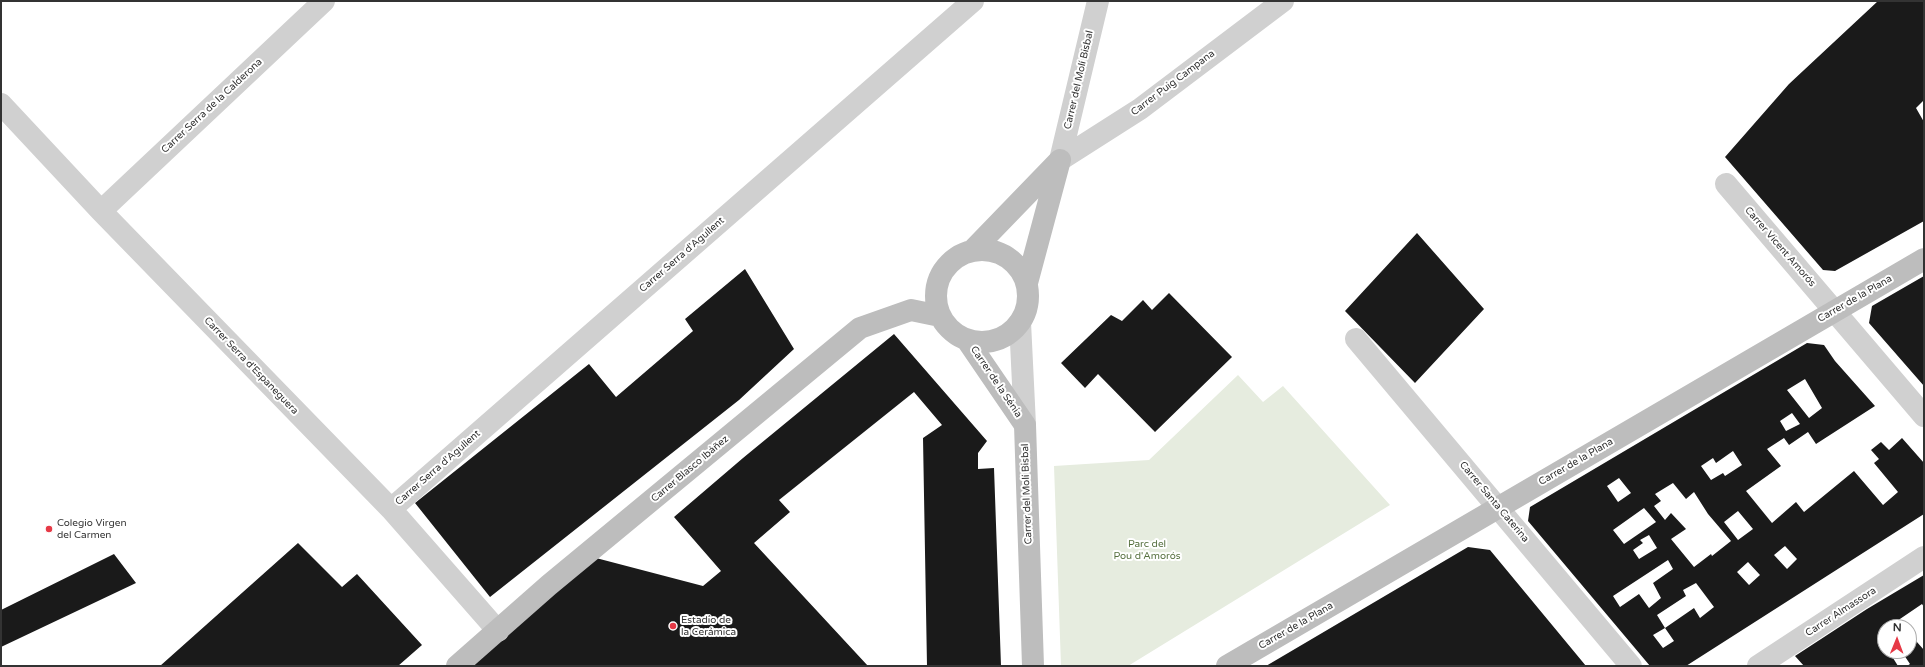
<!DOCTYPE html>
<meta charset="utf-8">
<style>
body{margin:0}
#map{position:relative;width:1925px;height:667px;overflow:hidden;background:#fff;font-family:"Varela Round",sans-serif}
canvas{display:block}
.frame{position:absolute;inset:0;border:2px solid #333;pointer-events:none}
.north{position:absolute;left:1877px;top:619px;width:40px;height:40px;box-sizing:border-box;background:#fff;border:1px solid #adadad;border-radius:50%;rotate:1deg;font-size:11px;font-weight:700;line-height:16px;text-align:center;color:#333}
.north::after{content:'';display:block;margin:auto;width:14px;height:18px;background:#e63946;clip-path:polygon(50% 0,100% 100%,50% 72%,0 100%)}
</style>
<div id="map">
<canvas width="1925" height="667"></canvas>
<div class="frame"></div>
<div class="north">N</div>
</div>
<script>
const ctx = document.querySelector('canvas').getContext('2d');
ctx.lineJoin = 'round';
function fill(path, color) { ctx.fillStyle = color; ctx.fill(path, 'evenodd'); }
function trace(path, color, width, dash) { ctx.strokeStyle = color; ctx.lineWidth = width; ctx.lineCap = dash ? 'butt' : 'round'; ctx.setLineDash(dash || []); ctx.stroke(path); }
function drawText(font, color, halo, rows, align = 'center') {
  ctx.font = font + ' "Varela Round",sans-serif'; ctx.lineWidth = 4; ctx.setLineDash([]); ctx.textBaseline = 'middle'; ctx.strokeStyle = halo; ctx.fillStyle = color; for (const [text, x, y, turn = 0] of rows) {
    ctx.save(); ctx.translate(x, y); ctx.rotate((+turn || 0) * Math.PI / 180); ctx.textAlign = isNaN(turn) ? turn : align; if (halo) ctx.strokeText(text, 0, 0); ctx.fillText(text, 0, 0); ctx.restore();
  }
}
const green = new Path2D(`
 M1238,375L1263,402L1283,386L1390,505L1128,666H1061L1054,466L1149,460Z`);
const building = new Path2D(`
 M1878,1H1924V100L1916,108L1924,122V221L1835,271L1823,270L1725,157L1789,84Z
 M1417,233L1484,309L1415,383L1345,311Z
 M745,269L794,349L739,400L490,597L415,503L589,364L616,397L693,331L685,319Z
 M1924,276V386L1869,323L1872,306Z
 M1169,293L1232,357L1155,432L1098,374L1085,388L1061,363L1111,315L1122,321L1143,300L1152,310Z
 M894,334L987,441L978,453V469L994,468L1001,666H927L923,438L942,425L914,392L779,500L790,512L754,543L868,666H469L596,558L703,586L721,571L674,517L743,458Z
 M1807,343L1824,345L1835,361L1875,406L1816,444L1808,432L1789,445L1784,438L1767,449L1781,466L1746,491L1772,523L1796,502L1804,512L1854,471L1883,505L1898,492L1874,463L1879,459L1871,450L1881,442L1889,450L1902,438L1924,463V514L1686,666H1650L1528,521L1530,507ZM1805,379L1822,408L1809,418L1787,390ZM1792,413L1800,424L1786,431L1780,421ZM1733,451L1742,465L1725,476L1723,473L1711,480L1701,466L1713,458L1716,463ZM1619,478L1631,493L1618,502L1607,486ZM1673,483L1686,499L1694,492L1708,514L1731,541L1712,556L1711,554L1694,567L1671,539L1686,529L1671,513L1665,520L1654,506L1661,501L1655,494ZM1644,508L1656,522L1624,544L1613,530ZM1738,511L1753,529L1738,540L1724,522ZM1649,535L1657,548L1639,559L1633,550L1643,543L1640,540ZM1785,546L1797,559L1787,569L1774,555ZM1668,560L1673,569L1653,583L1661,598L1649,608L1639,594L1620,607L1613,596ZM1748,562L1760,575L1749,585L1737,572ZM1696,583L1714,607L1700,618L1694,608L1665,628L1657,615L1686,596L1683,590ZM1665,628L1674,641L1663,648L1653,635Z
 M298,543L342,587L357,574L422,645L398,666H160Z
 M1468,547L1490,550L1586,666H1266Z
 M114,554L136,583L1,647V610Z
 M1924,575V607L1922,604L1897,621L1903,627H1885V651H1909V633L1924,650V666H1907L1910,664L1902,652L1893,658L1898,666H1804L1795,656L1867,609Z`);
const street = new Path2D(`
 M1,104L101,211L391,509L498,631
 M1060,160L1140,109L1283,1
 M1060,160L1098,1
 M1726,184L1924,416
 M101,211L324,1
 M1020,322L1025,425
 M1356,339L1631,666
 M391,509L973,1
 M1758,666L1924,557`);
const secondary = new Path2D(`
 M936 296a46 46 0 1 1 92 0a46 46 0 1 1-92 0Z
 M972,251L1060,160L1027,283
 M967,340L1025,425L1033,666
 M457,666L549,585L860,328L911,310L940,316
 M1227,666L1924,259`);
const markers = [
 [49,529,4,"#e63946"],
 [673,626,4,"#e63946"]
];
const streetNames = [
 ["Carrer del Molí Bisbal",1079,80,-77],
 ["Carrer Puig Campana",1173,83,-37],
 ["Carrer Serra de la Calderona",212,106,-43],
 ["Carrer Vicent Amorós",1780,247,49],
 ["Carrer Serra d'Agullent",682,255,-41],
 ["Carrer de la Plana",1855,299,-30],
 ["Carrer Serra d'Espaneguera",251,366,46],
 ["Carrer de la Sénia",996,382,56],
 ["Carrer de la Plana",1576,462,-30],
 ["Carrer Serra d'Agullent",438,468,-41],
 ["Carrer Blasco Ibáñez",690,469,-40],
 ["Carrer del Molí Bisbal",1027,494,-92],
 ["Carrer Santa Caterina",1494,502,50],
 ["Carrer Almassora",1841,612,-33],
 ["Carrer de la Plana",1296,626,-30]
];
const poiNames = [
 ["Colegio Virgen",57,523],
 ["del Carmen",57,535],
 ["Estadio de",681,620],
 ["la Cerámica",681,632]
];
const parkNames = [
 ["Parc del",1147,544],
 ["Pou d'Amorós",1147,556]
];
fill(green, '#e6ecdf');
fill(building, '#1a1a1a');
trace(street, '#d0d0d0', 22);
trace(secondary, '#bdbdbd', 22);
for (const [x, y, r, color] of markers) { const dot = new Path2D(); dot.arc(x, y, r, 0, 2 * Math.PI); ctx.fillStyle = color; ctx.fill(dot); trace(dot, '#fff', 1.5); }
drawText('10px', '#333', '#fff', streetNames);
drawText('10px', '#333', '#fff', poiNames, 'left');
drawText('10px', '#56703f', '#fff', parkNames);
</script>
